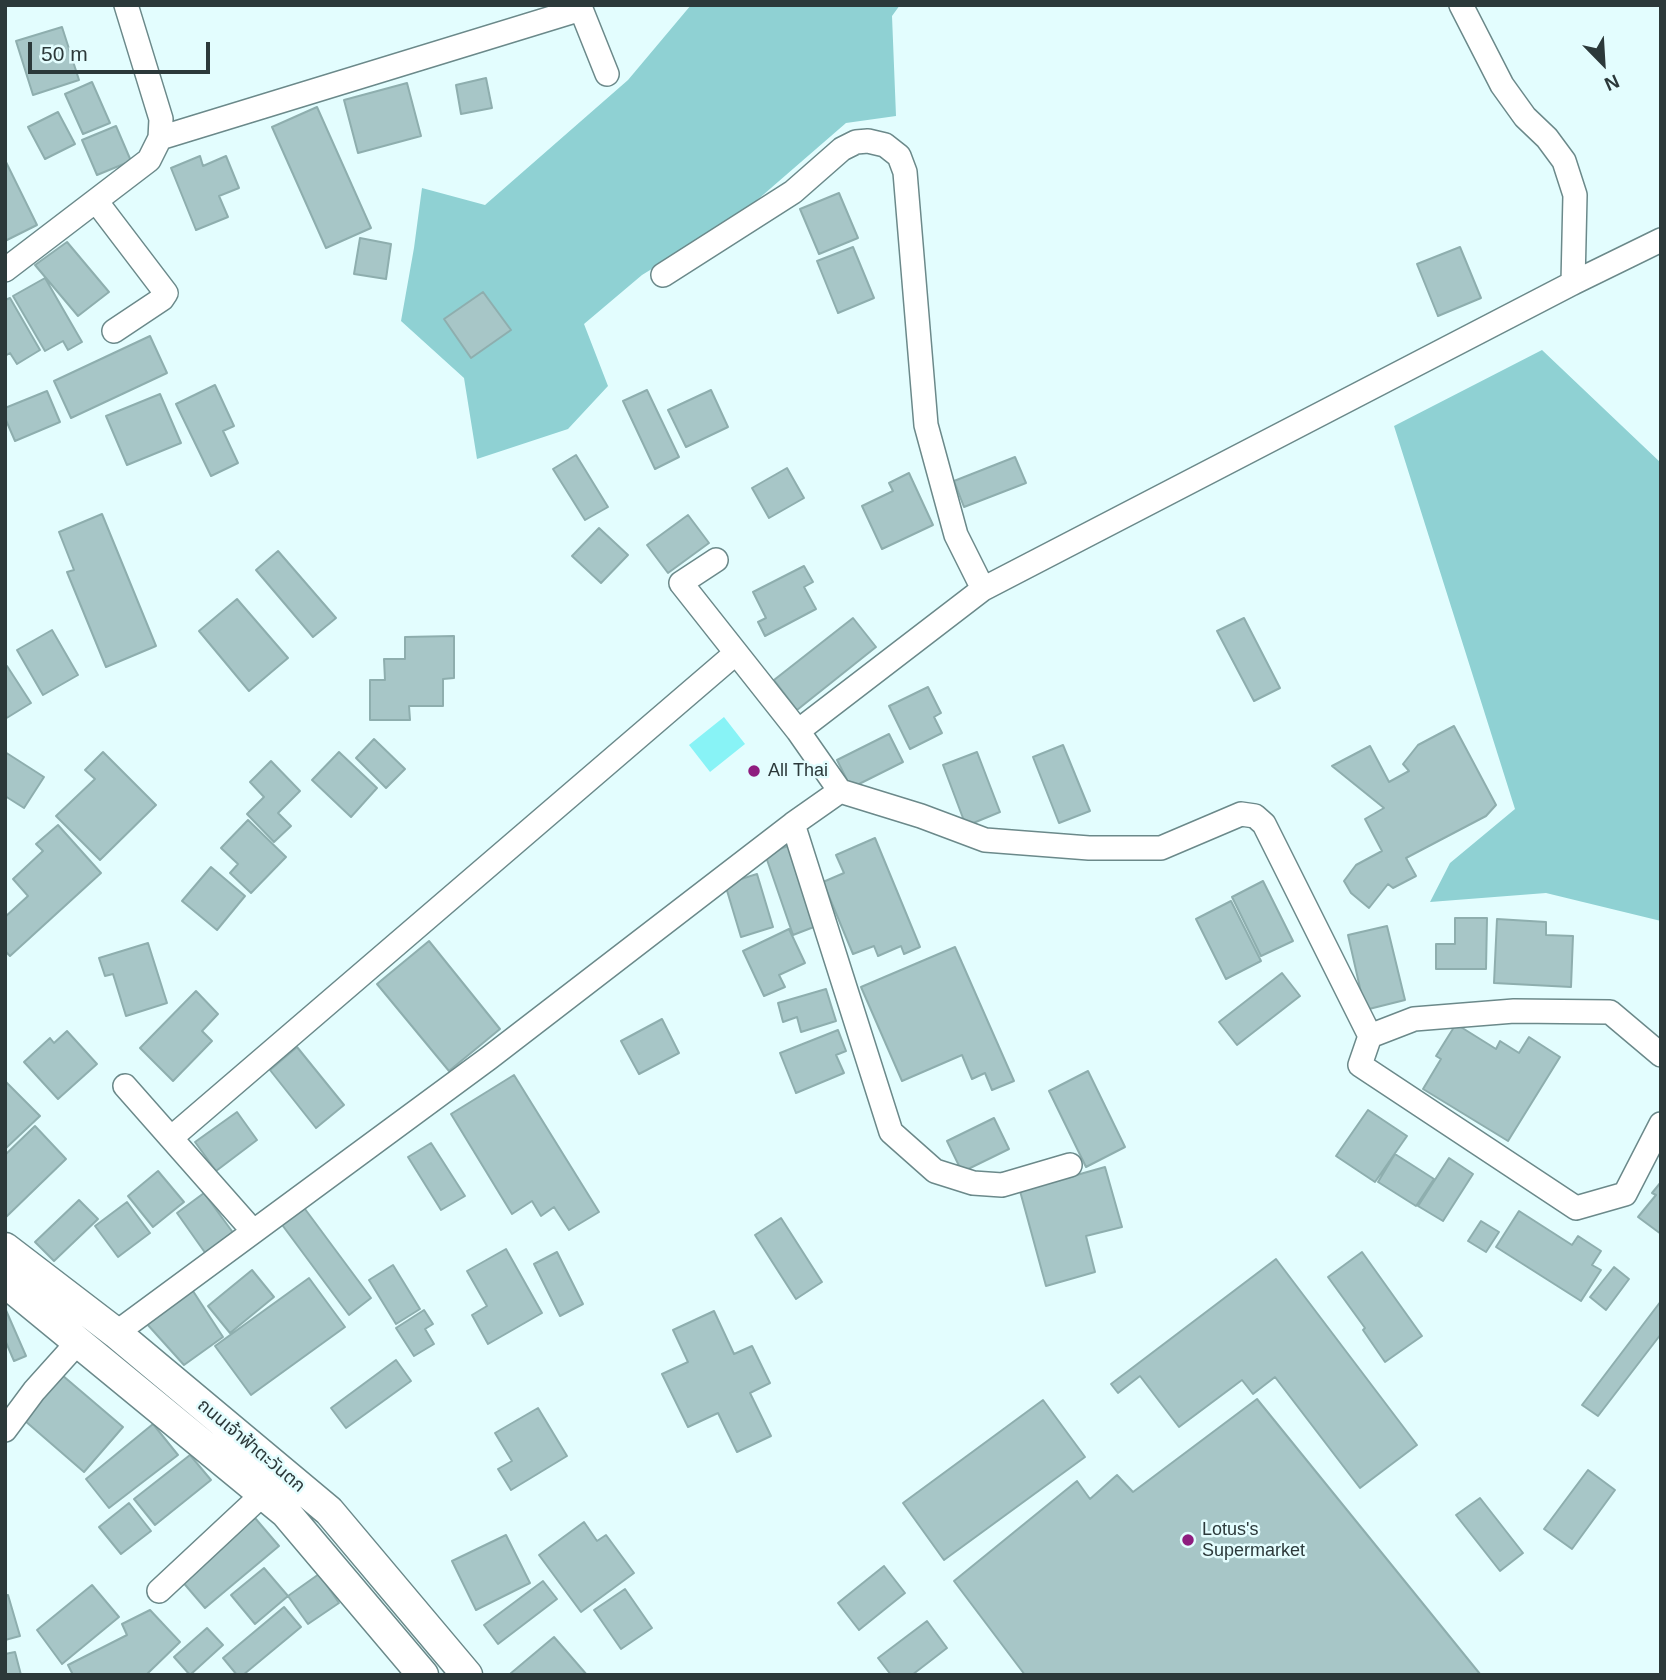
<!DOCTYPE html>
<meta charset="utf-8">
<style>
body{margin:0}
#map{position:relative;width:1666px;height:1680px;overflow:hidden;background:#e3fdfe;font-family:Helvetica,sans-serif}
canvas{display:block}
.frame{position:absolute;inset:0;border:7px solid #2c393a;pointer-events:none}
.north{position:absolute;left:1568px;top:28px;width:70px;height:70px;-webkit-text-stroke:5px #e3fdfe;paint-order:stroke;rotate:156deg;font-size:19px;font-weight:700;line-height:28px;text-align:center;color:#2c393a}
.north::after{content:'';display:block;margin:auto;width:24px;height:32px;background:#2c393a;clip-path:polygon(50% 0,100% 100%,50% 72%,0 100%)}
.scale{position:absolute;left:28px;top:42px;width:182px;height:32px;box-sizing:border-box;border:4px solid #2c393a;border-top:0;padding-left:9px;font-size:21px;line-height:24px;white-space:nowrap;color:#2c393a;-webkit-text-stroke:5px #e3fdfe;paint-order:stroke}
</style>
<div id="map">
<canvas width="1666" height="1680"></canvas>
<div class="frame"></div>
<div class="north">N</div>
<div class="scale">50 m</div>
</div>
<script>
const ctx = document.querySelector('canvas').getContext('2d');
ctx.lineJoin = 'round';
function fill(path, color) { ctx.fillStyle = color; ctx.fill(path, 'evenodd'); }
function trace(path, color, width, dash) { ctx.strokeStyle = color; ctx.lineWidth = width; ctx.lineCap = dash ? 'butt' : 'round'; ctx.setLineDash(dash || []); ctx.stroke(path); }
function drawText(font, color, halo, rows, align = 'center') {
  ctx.font = font + ' Helvetica,"Noto Sans Thai",sans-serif'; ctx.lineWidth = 5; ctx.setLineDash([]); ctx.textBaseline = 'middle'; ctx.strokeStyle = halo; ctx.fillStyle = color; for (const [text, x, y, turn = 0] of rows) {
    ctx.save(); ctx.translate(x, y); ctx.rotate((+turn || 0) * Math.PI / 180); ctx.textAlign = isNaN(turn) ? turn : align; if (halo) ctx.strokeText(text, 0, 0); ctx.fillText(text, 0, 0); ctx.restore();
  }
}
const green = new Path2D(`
 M691,5H900L892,16L896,116L846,123L741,214L642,275L584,324L608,386L568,429L477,459L464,378L401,321L414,248L422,188L485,205L628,80Z
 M1542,350L1661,463V921L1546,893L1430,902L1450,863L1515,809L1394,426Z`);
const water = new Path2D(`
 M724,717L745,744L710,772L689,745Z`);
const building = new Path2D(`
 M62,27L79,80L33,95L16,41Z
 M486,78L492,108L461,114L456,85Z
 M92,82L110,123L83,134L65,94Z
 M407,83L421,136L358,153L344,100Z
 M317,107L371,228L326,248L272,127Z
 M58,112L75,144L45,159L28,127Z
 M116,126L131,161L97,175L82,140Z
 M200,156L203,166L226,156L239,188L219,196L228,217L196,230L171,168Z
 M5,160L37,225L5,241Z
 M839,193L858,238L819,254L800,209Z
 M360,238L391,244L386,279L354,274Z
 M67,242L109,292L78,316L35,265Z
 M853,247L874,298L838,313L817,261Z
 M1460,247L1481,298L1438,316L1417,264Z
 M45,278L82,342L68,350L63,341L45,351L13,296Z
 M483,292L511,330L471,358L444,319Z
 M10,298L40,350L17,364L10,353L5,356V300Z
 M150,336L167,373L71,418L54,381Z
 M215,385L234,426L223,431L238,463L211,476L176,404Z
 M647,390L679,457L655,469L623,401Z
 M711,390L728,427L686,447L668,410Z
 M47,391L60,422L15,441L5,418V408Z
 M160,394L181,443L127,465L106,416Z
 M576,455L608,507L585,520L553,469Z
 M1015,457L1026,483L964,507L954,481Z
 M787,468L804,498L769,518L752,488Z
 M909,473L933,525L882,549L862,506L893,491L889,483Z
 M102,514L156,646L106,667L67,572L74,570L59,532Z
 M688,515L709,543L668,573L647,545Z
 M599,528L628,555L601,583L572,556Z
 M278,551L336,618L313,637L256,570Z
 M804,566L813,582L804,587L816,609L765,636L758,622L766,618L753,592Z
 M237,599L288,658L249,691L199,631Z
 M853,618L876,647L797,710L774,680Z
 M1244,618L1280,688L1254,701L1217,631Z
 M52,630L78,675L43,695L17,650Z
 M454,636V678L443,679V706H409L410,720H370V680H385L384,659H405V637Z
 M7,666L31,703L5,719V667Z
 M928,687L941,713L934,717L942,733L910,749L889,706Z
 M1454,726L1496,805L1486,816L1406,858L1416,876L1393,888L1388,884L1369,908L1351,893L1344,881L1356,865L1382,851L1365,819L1384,808L1332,766L1370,746L1389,782L1409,771L1403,764L1418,745Z
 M889,734L903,762L851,788L837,760Z
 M374,739L405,769L386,788L356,758Z
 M1063,745L1090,811L1059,823L1033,757Z
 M5,752L44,777L24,808L5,796Z
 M103,752L156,805L100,860L56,816L95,779L85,770Z
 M339,752L377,788L351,817L312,780Z
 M977,752L1000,812L966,826L943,765Z
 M271,761L300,791L278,813L291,826L274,842L247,814L264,797L250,782Z
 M248,820L286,857L251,893L230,873L238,864L221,848Z
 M58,825L101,873L10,956L5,951V917L28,896L13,879L43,851L36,844Z
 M875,838L920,947L904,954L901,946L878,956L874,946L853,954L823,882L844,873L836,855Z
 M791,845L819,925L793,935L765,854Z
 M211,867L245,896L217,930L182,901Z
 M757,874L773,927L741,937L725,884Z
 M1263,881L1293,941L1261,956L1232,897Z
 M1231,901L1261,961L1226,979L1196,919Z
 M1455,918H1487L1486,969H1436V944H1455Z
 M1497,919L1546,922V935L1573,936L1571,987L1494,983Z
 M1387,926L1405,1000L1365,1010L1348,935Z
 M789,929L805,963L779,975L785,987L764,996L743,951Z
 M429,941L500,1029L449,1071L377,984Z
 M148,943L167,1003L126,1016L113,974L105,976L99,958Z
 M955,947L1014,1081L992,1090L985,1073L972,1079L962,1055L902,1081L861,987Z
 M1282,973L1300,996L1237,1045L1219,1022Z
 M826,989L836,1021L801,1032L797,1017L783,1022L778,1003Z
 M196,991L218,1014L202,1031L212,1041L173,1081L140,1048Z
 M662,1019L679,1053L639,1074L621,1041Z
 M1456,1024L1496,1049L1500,1041L1519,1053L1529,1037L1560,1057L1508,1141L1423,1089L1441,1059L1436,1056Z
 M838,1030L846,1051L836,1055L844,1073L796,1093L780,1053Z
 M67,1031L97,1064L58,1099L24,1062L50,1038L54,1043Z
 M297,1047L344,1105L316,1128L270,1070Z
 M1088,1071L1125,1147L1086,1167L1049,1091Z
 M514,1075L599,1212L569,1230L554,1207L541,1216L532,1201L512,1214L451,1114Z
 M5,1081L40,1116L5,1149Z
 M1368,1110L1407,1136L1375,1182L1336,1156Z
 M237,1112L257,1140L216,1171L195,1142Z
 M994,1118L1009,1149L962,1172L947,1141Z
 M35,1126L66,1159L5,1218V1155Z
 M431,1143L465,1196L441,1210L408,1157Z
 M1395,1154L1434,1179L1416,1206L1378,1182Z
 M1449,1158L1473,1174L1443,1221L1418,1206Z
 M1105,1167L1122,1227L1086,1236L1095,1272L1046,1286L1020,1191Z
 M158,1171L184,1202L153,1227L128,1196Z
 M1661,1182V1234L1638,1217L1656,1195L1652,1193Z
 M204,1193L234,1234L206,1254L177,1213Z
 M79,1200L98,1219L54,1261L35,1242Z
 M127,1202L150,1233L118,1257L95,1226Z
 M302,1205L371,1298L349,1315L280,1222Z
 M1519,1211L1572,1245L1578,1236L1601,1251L1592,1265L1601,1270L1581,1301L1496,1247Z
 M781,1218L822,1282L796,1299L755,1235Z
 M1481,1221L1499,1232L1486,1252L1468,1241Z
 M506,1249L542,1313L488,1344L472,1315L487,1306L467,1271Z
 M557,1252L583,1304L560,1316L534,1264Z
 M1362,1252L1422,1336L1385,1362L1363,1330L1365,1328L1328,1277Z
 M1276,1259L1417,1445L1360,1488L1275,1377L1253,1394L1242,1380L1179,1427L1140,1376L1118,1393L1111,1384Z
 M393,1265L420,1309L396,1324L369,1280Z
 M1614,1267L1629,1279L1606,1310L1590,1297Z
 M252,1270L274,1297L230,1333L208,1306Z
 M309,1278L345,1327L251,1395L215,1346Z
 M191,1288L223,1337L184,1365L147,1324Z
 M1661,1301V1334L1598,1416L1582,1405Z
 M5,1308L26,1356L14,1361L5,1340Z
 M424,1310L433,1324L425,1329L434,1344L414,1356L396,1328Z
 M714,1311L734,1354L752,1346L770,1383L750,1393L771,1436L737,1452L718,1413L688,1427L662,1374L688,1362L673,1330Z
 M396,1360L411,1381L346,1428L331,1408Z
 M62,1375L123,1427L84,1472L24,1420Z
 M1257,1399L1480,1674L1025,1675L954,1581L1077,1481L1090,1499L1117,1475L1133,1492Z
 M1043,1400L1085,1457L944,1560L903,1503Z
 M538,1408L567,1456L511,1490L498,1469L512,1461L495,1433Z
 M153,1424L178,1455L109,1508L86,1479Z
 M190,1455L211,1480L155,1525L134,1499Z
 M1588,1470L1615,1490L1572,1549L1544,1529Z
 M1480,1498L1523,1553L1500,1571L1456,1515Z
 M129,1503L151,1531L121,1554L99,1527Z
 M255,1518L279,1546L205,1608L181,1580Z
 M584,1522L597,1541L606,1535L634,1573L581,1612L539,1555Z
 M506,1535L530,1583L476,1610L452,1561Z
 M884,1566L905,1593L859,1630L838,1603Z
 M264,1568L288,1596L255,1624L231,1595Z
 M319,1574L339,1603L308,1624L288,1596Z
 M543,1581L557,1599L498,1644L484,1625Z
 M92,1585L119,1617L62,1664L37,1630Z
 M625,1589L652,1628L621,1649L594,1610Z
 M8,1595L20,1636L5,1640V1596Z
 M284,1607L301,1627L243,1675H237L223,1658Z
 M150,1610L180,1642L146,1675H73L68,1665L127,1635L122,1624Z
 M927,1621L947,1648L912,1675H891L878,1658Z
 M207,1628L223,1645L190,1675L174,1657Z
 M554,1637L587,1675L510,1674Z
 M15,1652L21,1675H5V1654Z`);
const minor = new Path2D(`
 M1461,5L1502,85L1525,117L1547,138L1564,161L1575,195L1573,283
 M581,9L607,74
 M160,138L581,9L580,5
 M96,201L166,293L162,299L114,331
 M5,270L149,160L160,138L161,119L126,5
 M663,275L793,192L842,149L856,142L868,141L885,145L899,156L905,172L926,425L956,535L983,589
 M716,560L681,583L798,731L840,791L921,816L985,840L1089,848H1161L1241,814L1255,816L1264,824L1370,1036
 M798,731L983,589L1573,283L1661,240
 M793,824L891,1132L935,1171L973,1183L1002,1185L1070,1165
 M1661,1055L1610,1012L1514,1011L1414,1019L1370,1036L1360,1065L1576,1208L1625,1194L1661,1124
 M125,1086L253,1231
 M171,1138L736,653
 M116,1333L489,1058L793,824L840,791
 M5,1430L34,1391L78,1342
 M159,1591L263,1494`);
const major = new Path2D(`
 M5,1248L116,1333L329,1511L467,1675
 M5,1282L286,1513L423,1675`);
const markers = [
 [754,771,7,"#8e1d7f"],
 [1188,1540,7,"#8e1d7f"]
];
const poiNames = [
 ["All Thai",768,771],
 ["Lotus's",1202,1530],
 ["Supermarket",1202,1551]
];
const streetNames = [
 ["ถนนเจ้าฟ้าตะวันตก",251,1446,40]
];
fill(green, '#8fd1d3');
fill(water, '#88f3f6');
fill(building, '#a7c6c7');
trace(building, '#8eaeae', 2);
trace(minor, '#6b898a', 26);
trace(major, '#6b898a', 33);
trace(minor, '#fff', 23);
trace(major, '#fff', 30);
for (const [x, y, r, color] of markers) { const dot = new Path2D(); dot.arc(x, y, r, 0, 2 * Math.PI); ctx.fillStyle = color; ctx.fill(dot); trace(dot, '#e3fdfe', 2.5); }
drawText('18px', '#2c393a', '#e3fdfe', poiNames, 'left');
drawText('18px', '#2c393a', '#e3fdfe', streetNames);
</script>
